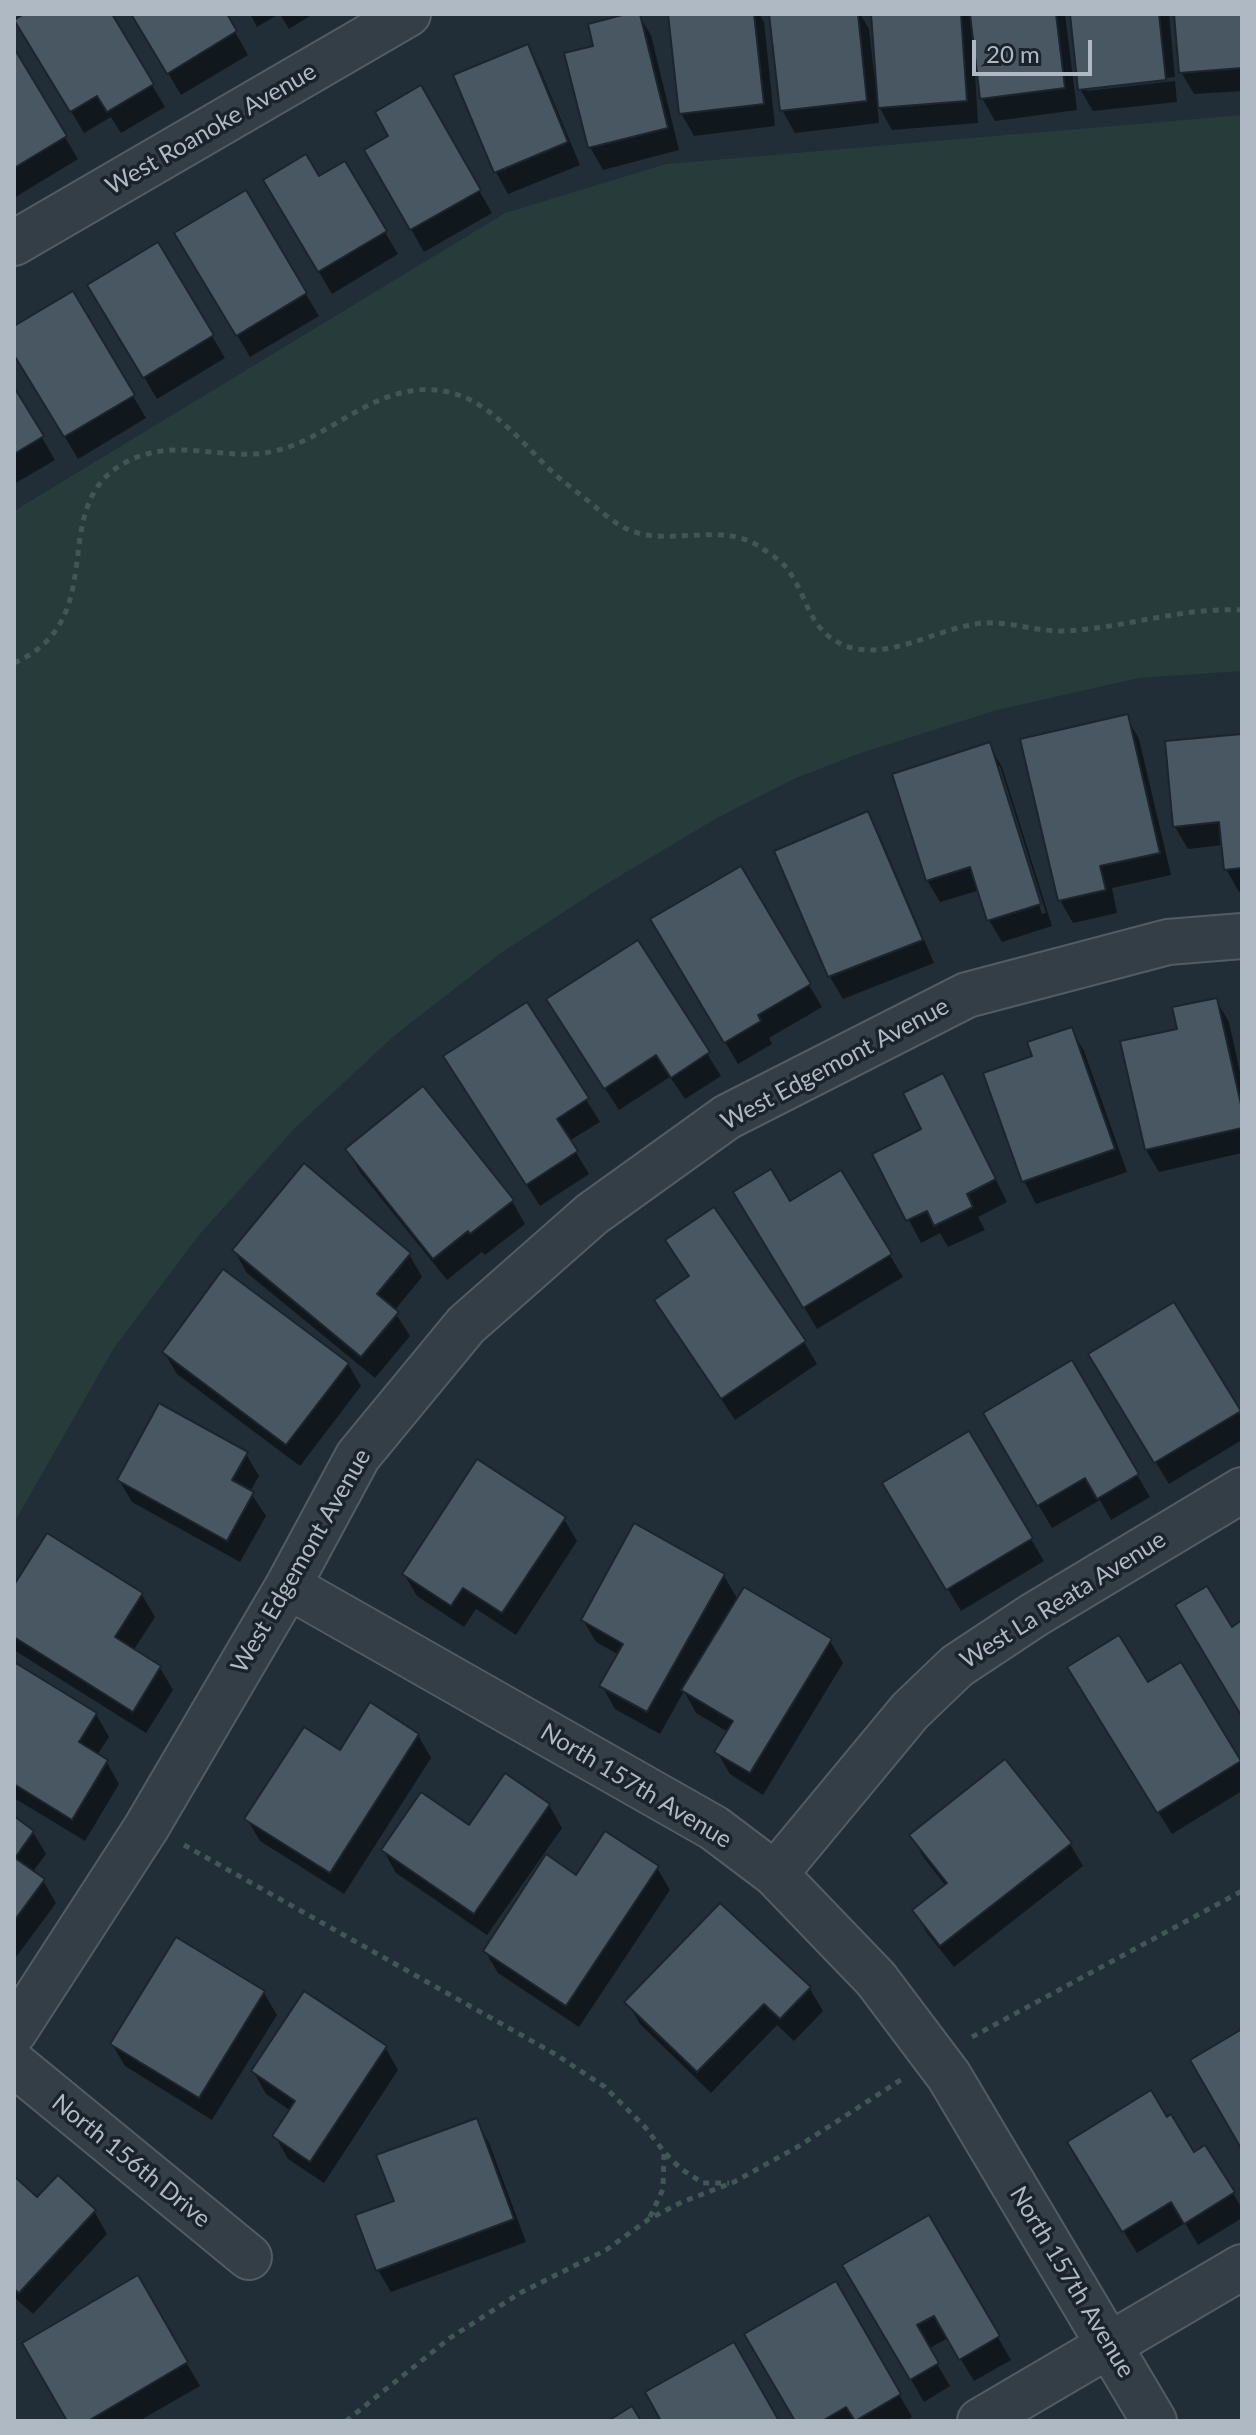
<!DOCTYPE html>
<style>
body{margin:0}
#map{position:relative;width:1256px;height:2435px;overflow:hidden;background:#212d37;font-family:Lato,sans-serif}
canvas{display:block}
.frame{position:absolute;inset:0;border:16px solid #afb9c4;pointer-events:none}
.scale{position:absolute;left:972px;top:40px;width:120px;height:36px;box-sizing:border-box;border:4px solid #afb9c4;border-top:0;padding-left:10px;font-size:24px;line-height:28px;white-space:nowrap;color:#afb9c4;-webkit-text-stroke:6px #1a232c;paint-order:stroke}
</style>
<div id="map">
<canvas width="1256" height="2435"></canvas>
<div class="frame"></div>
<div class="scale">20 m</div>
</div>
<script>
const ctx = document.querySelector('canvas').getContext('2d');
ctx.lineJoin = 'round';
function fill(path, color) { ctx.fillStyle = color; ctx.fill(path, 'evenodd'); }
function trace(path, color, width, dash) { ctx.strokeStyle = color; ctx.lineWidth = width; ctx.lineCap = dash ? 'butt' : 'round'; ctx.setLineDash(dash || []); ctx.stroke(path); }
function drawText(font, color, halo, rows, align = 'center') {
  ctx.font = font + ' Lato,sans-serif'; ctx.lineWidth = 7; ctx.setLineDash([]); ctx.textBaseline = 'middle'; ctx.strokeStyle = halo; ctx.fillStyle = color; for (const [text, x, y, turn = 0] of rows) {
    ctx.save(); ctx.translate(x, y); ctx.rotate((+turn || 0) * Math.PI / 180); ctx.textAlign = isNaN(turn) ? turn : align; if (halo) ctx.strokeText(text, 0, 0); ctx.fillText(text, 0, 0); ctx.restore();
  }
}
const green = new Path2D(`
 M1242,115V671L1139,678L997,710L861,753L796,778L717,818L608,883L501,953L395,1035L294,1129L200,1234L114,1348L14,1523V511L505,213L666,164Z`);
const shadow = new Path2D(`
 M28,14H110L165,107L121,133L111,117L84,133L17,20Z
 M133,14H225L248,55L181,95Z
 M250,14H279L257,27Z
 M280,14H313L289,29Z
 M634,14H638L651,35L679,150L603,170L590,147L596,47Z
 M670,14H759L764,22L775,126L694,136L681,113Z
 M771,14H860L869,29L874,73H877L873,14H1065L1077,110L995,121L982,98L977,55L974,56L978,123L892,130L877,103L879,123L795,133L782,110Z
 M1072,14H1169L1175,77L1087,87V91L1175,81L1177,102L1093,111L1080,89Z
 M1176,14H1242V91L1194,94L1181,72Z
 M527,47L540,69L580,165L508,194L496,172Z
 M14,52L78,159L14,198Z
 M420,88L492,213L424,252L366,150L391,136Z
 M344,164L398,254L332,294L265,181L319,179Z
 M245,192L319,316L250,357L177,233Z
 M158,245L225,358L157,399L90,286Z
 M72,294L146,418L78,459L14,352V329Z
 M14,390L55,460L14,484Z
 M1126,716L1139,739L1171,875L1112,888L1117,913L1073,923L1060,900Z
 M1242,736V891L1239,892L1226,869L1223,845L1188,849L1175,827Z
 M989,745L1002,767L1052,926L1002,942L989,920L980,890L940,902L927,880ZM996,766H1000L1046,913L1042,914Z
 M867,814L880,836L934,963L843,999L830,977L776,852Z
 M740,869L822,1007L769,1038L772,1044L738,1064L653,920Z
 M637,943L721,1076L685,1099L670,1077L619,1110L562,1022Z
 M1216,1000L1229,1022L1242,1081V1153L1159,1172L1146,1150L1180,1030Z
 M527,1005L600,1122L569,1141L589,1174L540,1206L459,1079Z
 M1071,1029L1084,1051L1127,1172L1036,1204L1024,1181L1034,1058Z
 M423,1089L512,1201L525,1224L485,1255L482,1252L447,1280L360,1172L347,1149Z
 M955,1098L1007,1202L978,1217L985,1230L948,1247L940,1233L921,1243L875,1155L924,1130Z
 M840,1173L903,1277L817,1329L736,1192L789,1203Z
 M668,1241L804,1342L817,1364L735,1420L656,1301L690,1278Z
 M234,1250L409,1254L422,1277L394,1311L410,1336L375,1378L247,1273Z
 M1173,1305L1242,1418V1440L1169,1484L1104,1377Z
 M164,1352L348,1364L361,1386L300,1466L177,1374Z
 M1071,1363L1150,1497L1111,1520L1100,1500L1052,1528L985,1414Z
 M968,1434L1044,1561L961,1611L885,1484Z
 M246,1454L259,1476L250,1492L266,1516L240,1562L132,1502L119,1480Z
 M564,1519L577,1541L516,1635L476,1609L464,1627L417,1596L404,1574Z
 M724,1576L738,1600L830,1641L843,1663L763,1795L730,1774L717,1752L728,1732L696,1713L684,1691L660,1734L615,1709L602,1686L619,1655L596,1642L583,1620Z
 M14,1589L142,1595L155,1617L133,1651L160,1668L173,1690L146,1733L14,1650Z
 M14,1665L96,1714L109,1737L97,1755L106,1761L119,1784L85,1841L14,1798Z
 M1180,1665L1242,1766V1791L1172,1834L1082,1690L1148,1685Z
 M418,1735L431,1758L344,1894L260,1841L247,1819L340,1753Z
 M549,1805L562,1828L487,1935L396,1873L383,1850Z
 M14,1818L33,1832L46,1854L32,1873L43,1881L56,1903L17,1956L14,1953Z
 M911,1836L1070,1844L1083,1866L954,1967L927,1933L914,1911L946,1886L924,1858Z
 M657,1868L670,1890L579,2027L498,1973L485,1951L577,1878Z
 M754,1935L810,1989L823,2011L794,2041L777,2025L711,2093L640,2024L627,2002Z
 M264,1993L277,2015L212,2120L125,2066L112,2044Z
 M385,2047L398,2070L324,2183L288,2159L275,2136L291,2111L266,2094L253,2071Z
 M476,2120L489,2143L526,2242L391,2292L378,2270L396,2202Z
 M1193,2155L1233,2193L1242,2209V2218L1198,2245L1185,2223L1137,2253L1083,2165Z
 M14,2179L37,2200L94,2211L107,2234L33,2314L14,2297Z
 M928,2217L1011,2360L974,2381L948,2338L928,2349L950,2386L924,2402L845,2266Z
 M137,2278L200,2386L139,2421H70Z
 M835,2283L912,2417L906,2421H797Z`);
const building = new Path2D(`
 M24,14H112L154,84L107,112L97,96L70,112L14,20Z
 M131,14H227L237,31L167,74Z
 M626,14H640L668,128L588,148L564,53L593,46L588,24Z
 M668,14H754L764,104L679,114Z
 M769,14H858L867,101L780,111Z
 M871,14H961L967,101L878,108Z
 M970,14H1056L1065,88L980,99Z
 M1070,14H1159L1166,80L1078,90Z
 M1174,14H1242V68L1179,73Z
 M528,44L568,142L494,173L453,75Z
 M14,48L67,136L14,168Z
 M421,85L481,190L410,230L364,150L388,136L375,112Z
 M306,154L319,176L345,161L387,231L318,272L263,180Z
 M246,190L307,293L236,336L174,233Z
 M158,242L214,335L143,378L87,285Z
 M73,291L135,395L64,437L14,355V326Z
 M14,387L44,436L14,454Z
 M1128,714L1160,853L1100,866L1106,890L1058,901L1020,739Z
 M1242,734V868L1224,870L1219,822L1173,827L1165,741Z
 M990,742L1041,904L987,921L970,867L926,881L892,774Z
 M868,811L923,940L828,977L774,851Z
 M741,866L811,984L758,1015L761,1021L724,1043L650,919Z
 M638,940L710,1052L671,1078L656,1055L604,1089L546,999Z
 M1217,998L1242,1109V1128L1145,1150L1120,1041L1177,1029L1172,1007Z
 M527,1002L589,1098L557,1119L578,1151L526,1185L443,1056Z
 M1072,1027L1115,1149L1022,1182L983,1073L1032,1056L1027,1042Z
 M943,1073L996,1179L967,1194L973,1207L934,1226L927,1211L906,1221L872,1154L921,1129L903,1093Z
 M423,1086L514,1200L470,1234L468,1231L433,1259L345,1149Z
 M304,1163L411,1253L377,1294L399,1312L361,1357L232,1250Z
 M771,1169L790,1201L841,1170L892,1254L803,1308L733,1192Z
 M714,1207L806,1341L721,1399L654,1300L689,1276L665,1240Z
 M223,1269L349,1363L286,1445L162,1352Z
 M1174,1302L1241,1411L1154,1463L1088,1354Z
 M1072,1360L1139,1474L1097,1499L1085,1478L1037,1506L983,1413Z
 M159,1403L248,1452L232,1480L254,1492L227,1541L117,1480Z
 M969,1431L1033,1538L946,1590L882,1483Z
 M477,1459L566,1517L502,1613L463,1588L451,1606L402,1574Z
 M634,1523L725,1574L647,1712L599,1686L623,1644L581,1620Z
 M47,1533L143,1593L115,1637L161,1666L133,1712L14,1637V1585Z
 M1207,1586L1232,1627L1242,1620V1717L1175,1605Z
 M744,1587L832,1639L750,1773L714,1752L733,1721L681,1690Z
 M1119,1635L1148,1682L1181,1662L1241,1761L1157,1813L1067,1667Z
 M14,1662L97,1713L79,1742L108,1760L72,1820L14,1784Z
 M370,1702L419,1734L330,1873L244,1819L304,1727L340,1750Z
 M1005,1759L1072,1843L940,1946L912,1910L947,1883L909,1835Z
 M505,1773L550,1804L474,1914L381,1850L421,1792L469,1825Z
 M14,1816L34,1831L15,1858L45,1879L14,1921Z
 M605,1831L659,1866L566,2006L483,1951L546,1854L576,1875Z
 M720,1903L811,1987L780,2019L764,2004L697,2072L624,2002Z
 M176,1937L265,1991L199,2098L110,2044Z
 M304,1991L387,2046L310,2162L272,2136L295,2101L251,2071Z
 M1242,2029V2150L1190,2060Z
 M1151,2090L1167,2117L1171,2114L1194,2152L1205,2145L1235,2192L1184,2224L1171,2202L1122,2232L1067,2142Z
 M477,2118L514,2219L376,2271L355,2215L394,2201L376,2155Z
 M58,2175L96,2210L19,2293L14,2289V2176L37,2197Z
 M929,2215L1000,2336L959,2360L934,2316L917,2325L939,2363L910,2380L842,2265Z
 M138,2275L188,2362L88,2421H67L22,2343Z
 M836,2281L901,2394L855,2421L846,2407L822,2421H795L744,2334Z
 M734,2342L779,2421H661L645,2392Z
 M632,2406L641,2421H608Z`);
const path = new Path2D(`
 M14,663C116,618 42,504 128,461C179,436 226,463 275,451C326,439 364,395 418,390C481,384 516,439 558,477C569,486 581,495 593,505C604,514 616,524 629,530C671,547 722,521 760,547C768,552 778,559 784,565C808,592 806,631 846,646C888,661 934,630 976,624C1006,619 1034,632 1065,631C1125,628 1181,607 1242,610
 M184,1845L555,2054L605,2087L645,2127L665,2153L681,2169L703,2183H729
 M972,2037L1242,1891
 M650,2217L663,2189L664,2154
 M346,2421L450,2338L520,2293L606,2250L649,2219L682,2202L734,2182L799,2146L902,2079`);
const minor = new Path2D(`
 M14,243L408,14
 M288,1586L714,1828L775,1874L876,1979L949,2076L1154,2421
 M775,1874L910,1711L957,1666L1034,1615L1242,1490
 M14,2032L146,1828L288,1586L358,1456L466,1325L592,1214L727,1117L967,995L1168,942L1242,936
 M14,2064L249,2257
 M980,2421L1242,2267`);
const streetNames = [
 ["West Roanoke Avenue",211,129,-30],
 ["West Edgemont Avenue",835,1064,-28],
 ["West Edgemont Avenue",301,1561,-60],
 ["West La Reata Avenue",1063,1600,-32],
 ["North 157th Avenue",636,1786,31],
 ["North 156th Drive",131,2161,39],
 ["North 157th Avenue",1072,2282,59]
];
fill(green, '#263b3a');
fill(shadow, '#0007');
fill(building, '#495762');
trace(building, '#1c252e', 2);
trace(minor, '#525c65', 48);
trace(path, '#435657', 5, [6, 6]);
trace(minor, '#343e47', 44);
drawText('24px', '#afb9c4', '#1a232c', streetNames);
</script>
